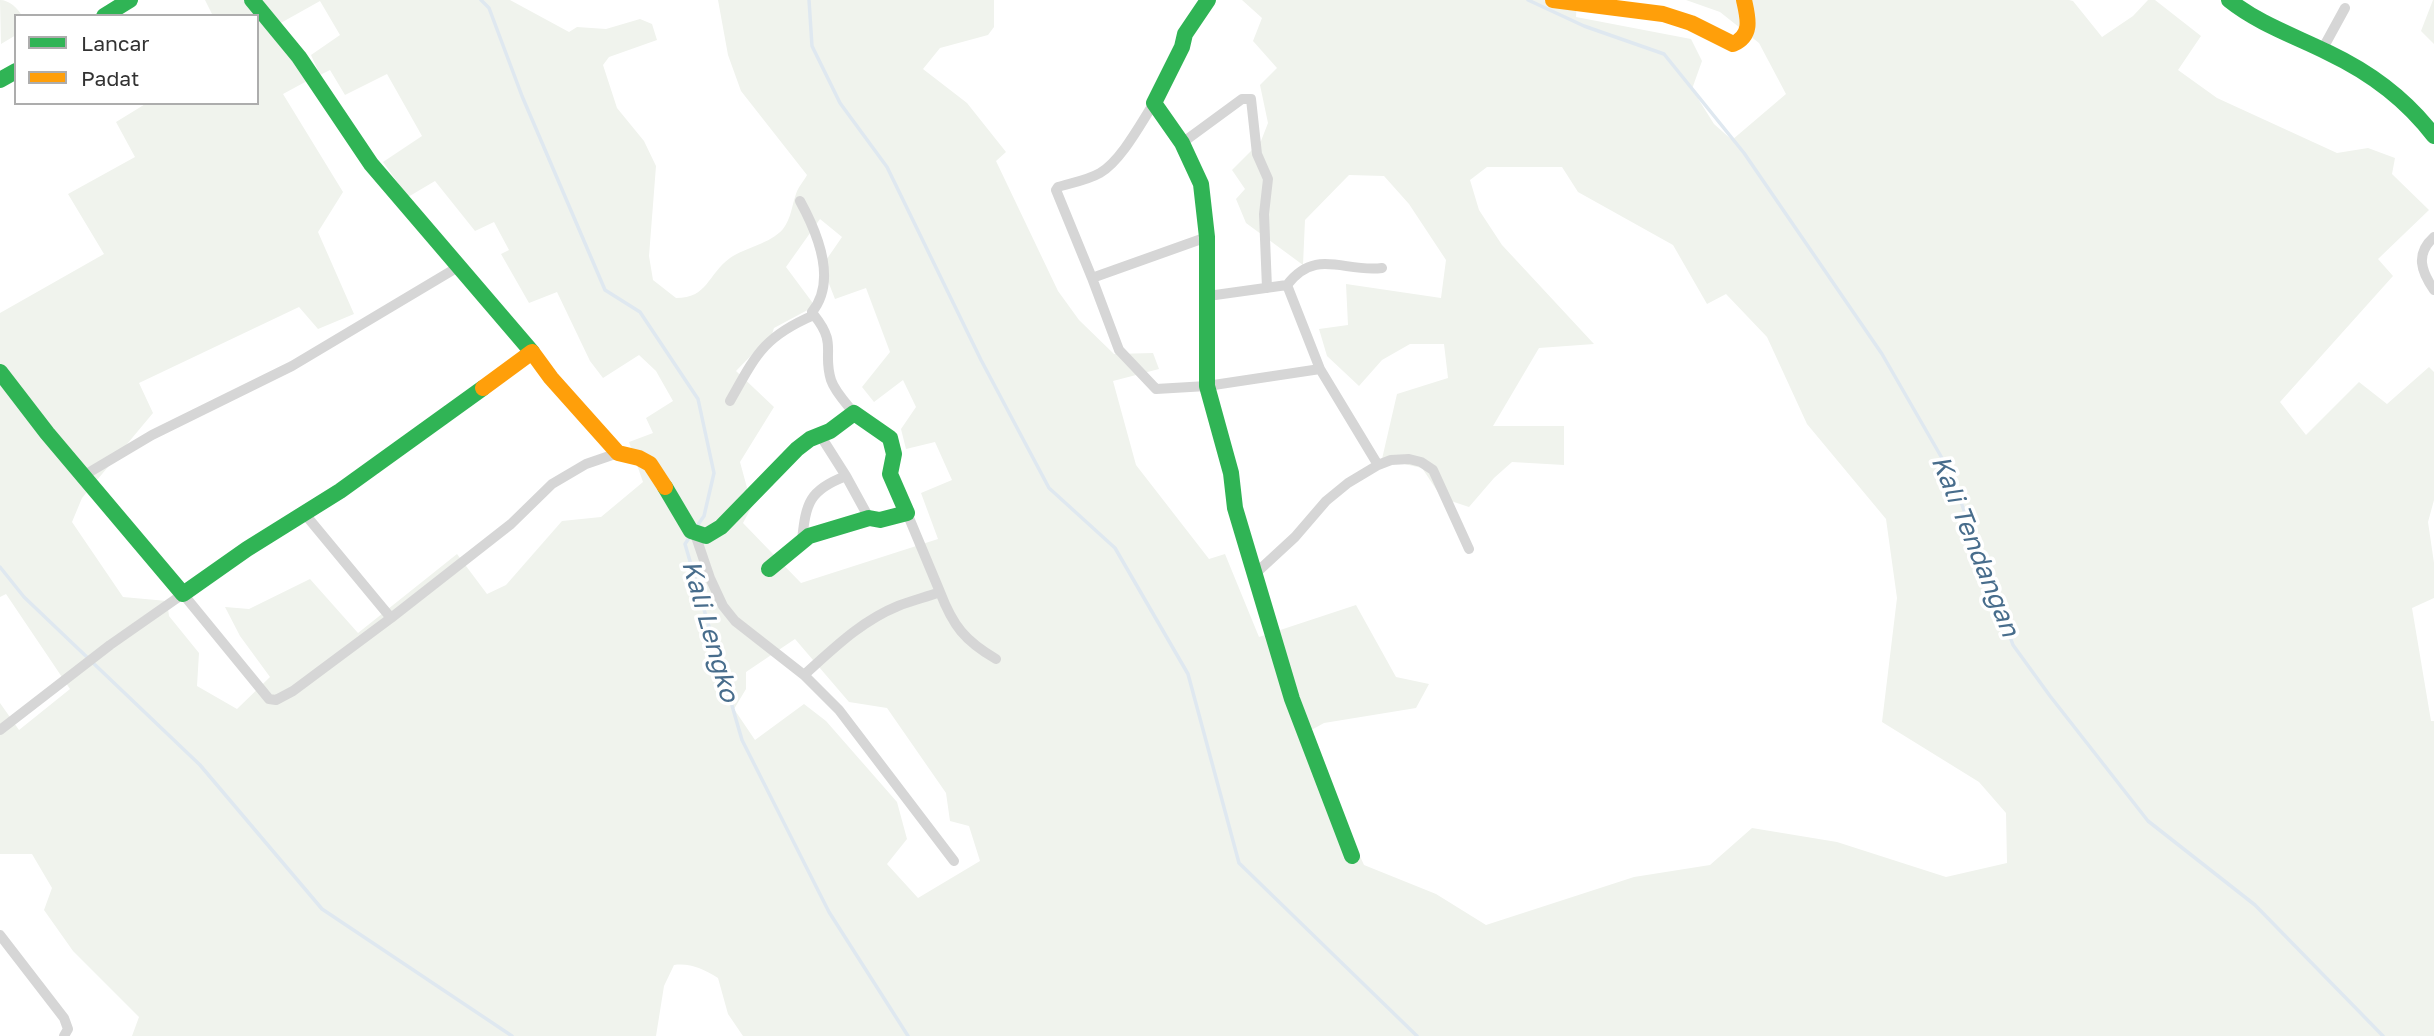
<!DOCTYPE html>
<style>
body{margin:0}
#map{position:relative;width:2434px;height:1036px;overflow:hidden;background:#fff;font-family:"Golos Text",sans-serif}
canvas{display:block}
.legend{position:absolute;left:14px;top:14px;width:245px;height:91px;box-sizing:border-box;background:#fff;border:2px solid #adadad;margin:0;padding:9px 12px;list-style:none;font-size:21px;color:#323232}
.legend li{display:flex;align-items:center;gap:14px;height:35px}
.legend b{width:35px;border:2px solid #adadad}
</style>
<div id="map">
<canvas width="2434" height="1036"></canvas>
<ul class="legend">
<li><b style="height:9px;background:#30b455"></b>Lancar</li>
<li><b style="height:9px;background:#ff9f0a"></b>Padat</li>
</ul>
</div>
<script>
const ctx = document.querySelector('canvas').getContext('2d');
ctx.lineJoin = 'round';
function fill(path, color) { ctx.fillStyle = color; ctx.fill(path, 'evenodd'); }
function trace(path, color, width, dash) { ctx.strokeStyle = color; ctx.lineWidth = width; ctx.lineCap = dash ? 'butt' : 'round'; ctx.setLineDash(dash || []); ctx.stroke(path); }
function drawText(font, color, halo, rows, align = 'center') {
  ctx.font = font + ' "Golos Text",sans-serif'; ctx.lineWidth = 7; ctx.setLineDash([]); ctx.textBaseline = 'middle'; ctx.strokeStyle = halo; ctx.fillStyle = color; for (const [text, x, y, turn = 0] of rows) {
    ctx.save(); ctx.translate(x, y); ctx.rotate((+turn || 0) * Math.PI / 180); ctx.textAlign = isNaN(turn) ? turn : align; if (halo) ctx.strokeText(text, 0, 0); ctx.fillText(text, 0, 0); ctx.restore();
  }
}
const green = new Path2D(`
 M0,0C9,0 18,8 22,16H16V35L1,44Z
 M205,0H510L569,32L577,27L606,29L640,19L652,24L657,40L609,57L603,65L617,108L644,141L656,166L649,256L653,280L676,298C708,298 707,275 730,258C746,247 770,244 783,229C791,219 792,205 796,194C798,187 804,181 807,175L741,91L728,55L718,0H994V27L988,35L940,48L923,69L967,103L1006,152L996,161L1058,291L1079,320L1114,354L1153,353L1159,369L1113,381L1136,465L1209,559L1225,554L1259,637L1356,605L1396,677L1429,684L1416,708L1324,723L1304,734L1364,865L1436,894L1486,925L1634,877L1710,865L1752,828L1837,842L1946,877L2007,863L2006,813L1979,782L1882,722L1897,598L1886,519L1807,424L1767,337L1726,294L1707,304L1673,245L1578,192L1562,167H1487L1470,180L1479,210L1502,245L1594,344L1539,348L1493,426H1564V465L1512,462L1494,478L1469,507L1442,498L1422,468L1382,459L1397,394L1448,378L1444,344H1410L1382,360L1359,386L1327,356L1319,329L1348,325L1346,284L1441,298L1446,260L1409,204L1384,176L1349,175L1305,220L1303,265L1246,223L1236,199L1245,189L1232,170L1261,141L1268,123L1260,85L1277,68L1253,41L1262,18L1242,0H1577L1576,17L1691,39L1702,61L1692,89L1714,124L1732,140L1786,94L1759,43L1720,12L1686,0H2069L2073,1L2102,37L2133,16L2148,0H2155L2201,36L2178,70L2217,98L2337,153L2368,148L2395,158L2392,174L2429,210L2378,259L2393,276L2280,402L2306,435L2359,382L2387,404L2429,367L2434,372V500L2428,522L2434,563V598L2412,608L2431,721H2434V1036H743L728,1014L718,978C703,969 691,963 674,965L664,986L656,1036H132L139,1017L73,951L44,910L52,888L32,854H0V703L19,730L70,689L6,594L0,597V313L104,254L68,194L135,157L116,122L147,103H257V16H213ZM320,1L340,35L311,55L320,75L330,70L345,95L387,74L422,136L383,162L408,197L435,181L475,231L494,222L509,250L501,254L529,303L557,292L590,361L603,378L639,355L656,371L673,401L646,418L653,433L629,442L643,482L601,517L562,521L506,585L487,594L457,554L358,633L310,579L249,609L225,607L240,636L270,677L237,709L197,686L199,653L169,616L167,601L123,597L72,522L82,498L153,413L139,383L299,307L318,329L354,314L318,232L343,192L283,94L307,81L270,29ZM820,219L842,237L822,266L835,299L866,288L890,352L862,387L874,402L903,380L916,407L901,429L906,449L935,442L952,480L921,493L938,539L801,583L743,523L752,506L740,462L774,407L736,371L772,334L774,328L815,306L786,267ZM795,639L849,702L887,708L946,793L950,821L969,826L980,861L918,898L887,864L907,839L897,802L826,721L804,704L755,740L734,709L746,689V672Z
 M2433,0H2434V44L2421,31Z`);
const stream = new Path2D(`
 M481,0L489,8L522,96L605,290L640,312L698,399L714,473L704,516L695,529
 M809,0L812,46L840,103L887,167L981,360L1049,488L1115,548L1188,674L1239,863L1417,1036
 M1528,0L1584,26L1664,54L1744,153L1882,354L1950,472L2013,645L2050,696L2148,821L2255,905L2383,1036
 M691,535L685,544L742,740L829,912L908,1036
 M0,567L24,597L200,765L322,909L512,1036`);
const street = new Path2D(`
 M2322,50L2345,8
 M1154,103C1141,123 1121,161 1100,173C1088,180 1071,183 1058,187L1056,190L1092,278L1207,237
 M1182,143L1242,99H1251L1257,154L1268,179L1264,214L1267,288
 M800,201C817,232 838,280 812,312L814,315
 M2434,237C2415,254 2421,271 2434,290
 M1092,278L1119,350L1156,389L1207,386L1320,369
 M1287,285C1316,247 1344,273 1382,268
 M1208,296L1287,285L1320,369L1378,465
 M730,401C756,355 763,337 814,315C838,345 822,351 831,380C835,392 846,403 854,413
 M820,435L846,476L869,518
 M83,476L152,435L292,366L458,267
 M304,513L391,618
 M695,534L710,578L723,606L735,621L804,675L839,710L954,861
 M802,540C806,503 809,490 846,476
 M1256,573L1295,537L1326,501L1348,483L1378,465L1391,460L1409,459L1421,462L1433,470L1469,549
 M940,592C953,626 965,641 996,659
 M804,675C833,649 861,621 898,606C911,601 926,597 940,592L907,513
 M0,730L110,645L183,594L269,699L276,700L293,691L391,618L511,524L552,484L586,464L618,453
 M0,935L64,1018L68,1029L64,1036`);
const fast = new Path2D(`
 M252,0L299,57L371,164L532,352
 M1208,0L1185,34L1182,47L1154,103L1182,143L1201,184L1207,237V386L1231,473L1235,508L1292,699L1352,856
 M2229,0C2259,24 2295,36 2329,53C2371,73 2406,99 2434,136
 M104,16L130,0
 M0,80L16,71
 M0,372L47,433L183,594L247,549L340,491L483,388
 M665,487L691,531L706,536L721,527L797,449L810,439L830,431L854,413L890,438L894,454L890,474L907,513L880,520L869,518L809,536L769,569`);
const slow = new Path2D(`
 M1553,0L1663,14L1691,23L1733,44C1753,35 1748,18 1744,0
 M483,388L532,352L551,378L618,453L639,458L650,464L665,487`);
const waterNames = [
 ["Kali Tendangan",1975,546,68],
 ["Kali Lengko",710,631,74]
];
fill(green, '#f0f3ed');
trace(stream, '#dfe8f0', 3.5);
trace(street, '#d6d6d6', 10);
trace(fast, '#30b455', 16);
trace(slow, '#ff9f0a', 16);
drawText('italic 26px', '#486d8c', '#fff', waterNames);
</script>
